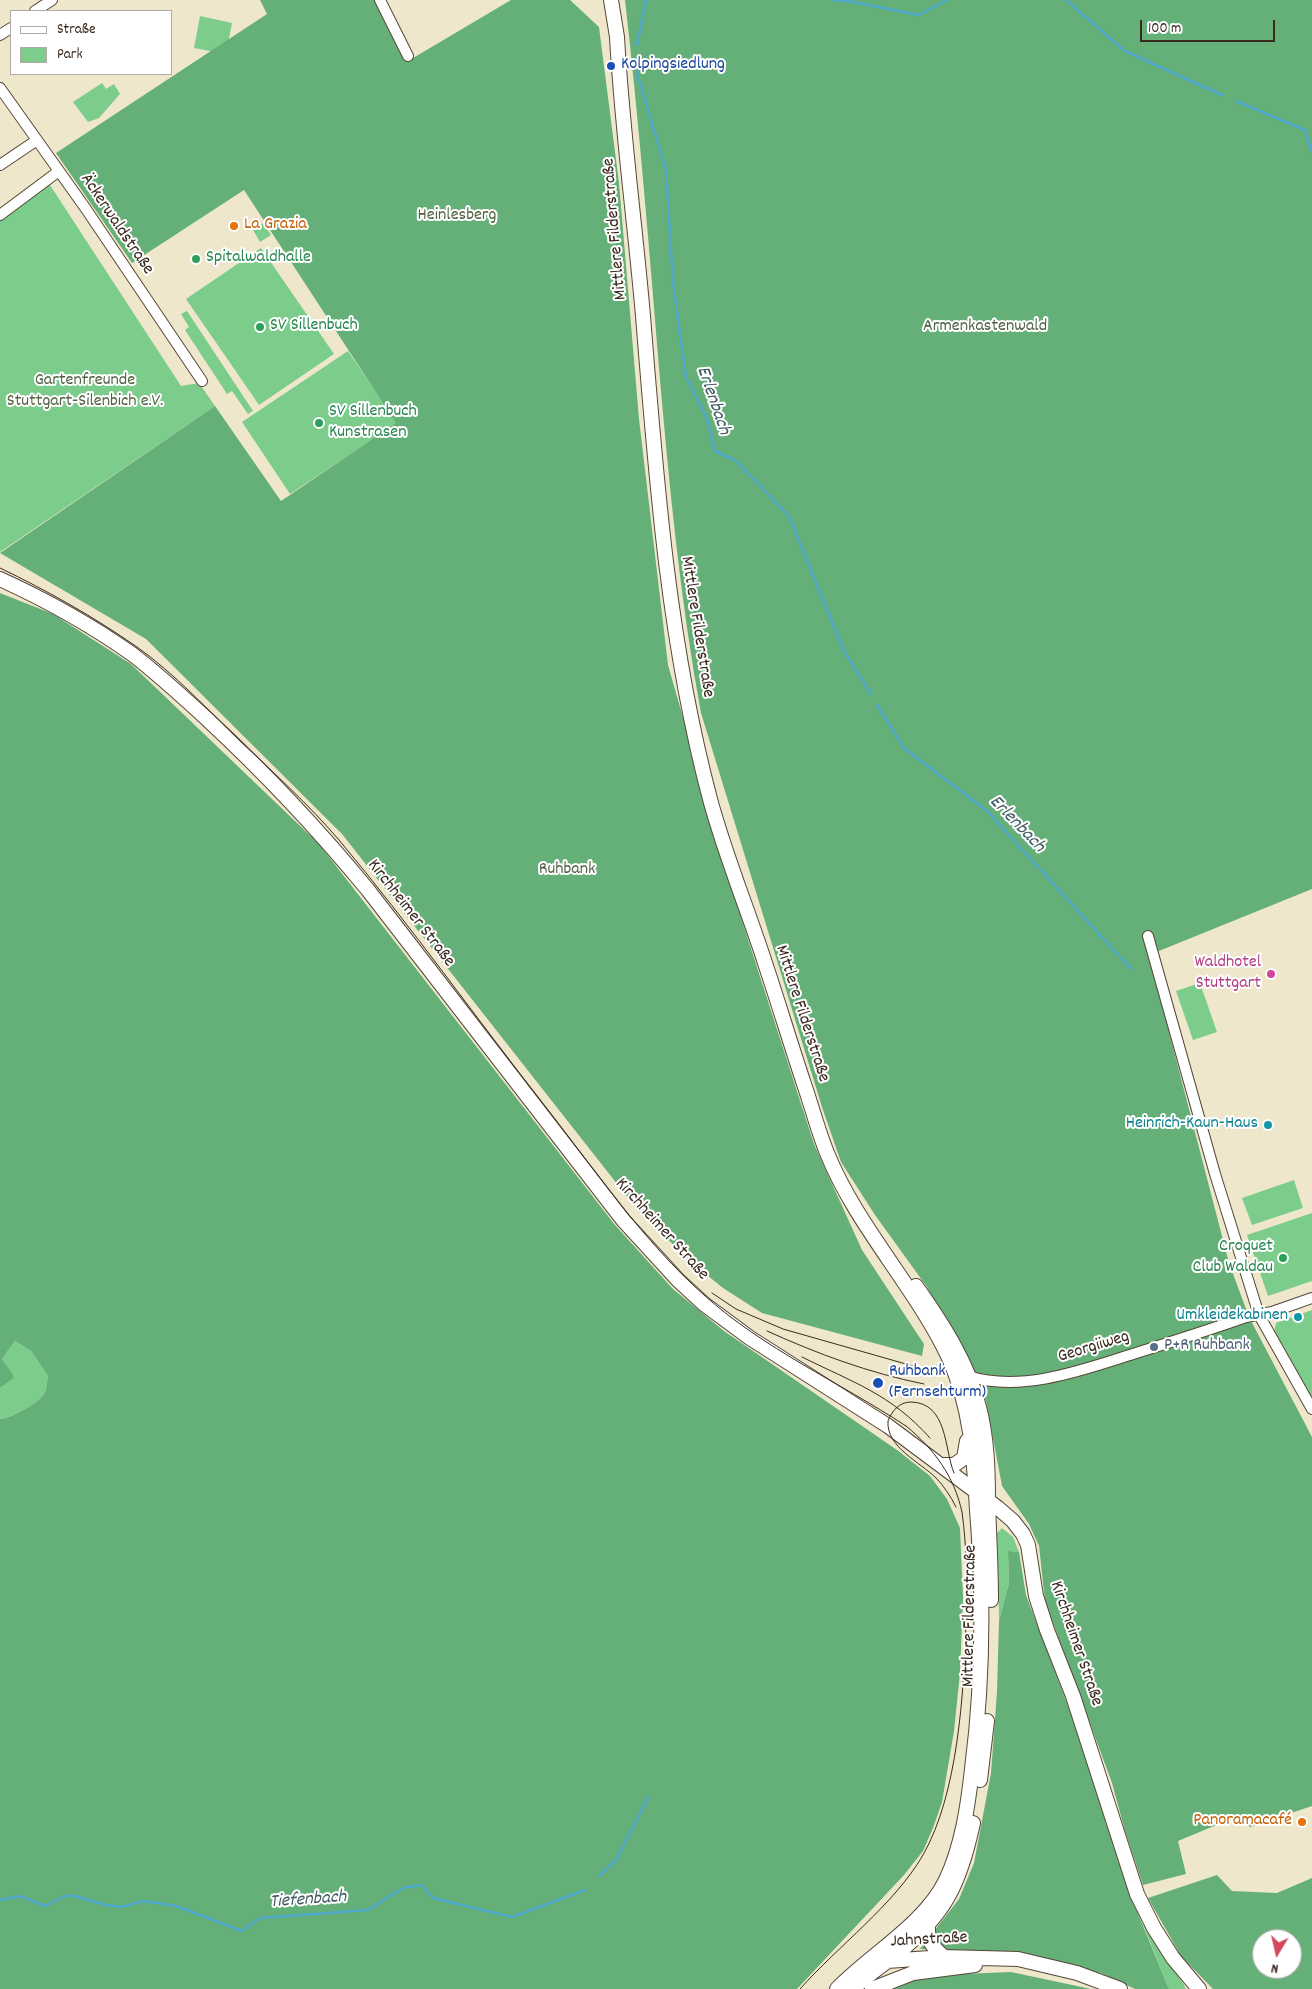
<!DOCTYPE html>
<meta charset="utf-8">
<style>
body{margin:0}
#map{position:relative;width:1312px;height:1989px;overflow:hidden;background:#efe7cc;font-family:Dekko,sans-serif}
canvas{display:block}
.legend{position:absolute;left:10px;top:10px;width:162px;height:65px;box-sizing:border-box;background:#fff;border:1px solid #b1aaa5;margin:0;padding:6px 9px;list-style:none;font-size:15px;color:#3b2a1e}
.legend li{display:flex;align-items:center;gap:10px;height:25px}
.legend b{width:25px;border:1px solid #b1aaa5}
.north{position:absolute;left:1252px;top:1929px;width:50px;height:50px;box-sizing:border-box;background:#fff;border:1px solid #b1aaa5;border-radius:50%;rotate:189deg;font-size:14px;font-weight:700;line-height:20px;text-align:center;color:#3b2a1e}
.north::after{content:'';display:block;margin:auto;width:18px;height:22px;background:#d1495b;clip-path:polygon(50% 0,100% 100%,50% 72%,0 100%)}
.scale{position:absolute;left:1140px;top:20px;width:135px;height:22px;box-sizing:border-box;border:2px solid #3b2a1e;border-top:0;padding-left:6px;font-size:15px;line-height:18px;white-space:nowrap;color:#3b2a1e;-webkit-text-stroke:4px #fff;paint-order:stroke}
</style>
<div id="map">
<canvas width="1312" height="1989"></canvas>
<ul class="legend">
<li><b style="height:6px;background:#fff"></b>Straße</li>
<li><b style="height:14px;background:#7ccc8c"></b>Park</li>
</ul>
<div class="north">N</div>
<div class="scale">100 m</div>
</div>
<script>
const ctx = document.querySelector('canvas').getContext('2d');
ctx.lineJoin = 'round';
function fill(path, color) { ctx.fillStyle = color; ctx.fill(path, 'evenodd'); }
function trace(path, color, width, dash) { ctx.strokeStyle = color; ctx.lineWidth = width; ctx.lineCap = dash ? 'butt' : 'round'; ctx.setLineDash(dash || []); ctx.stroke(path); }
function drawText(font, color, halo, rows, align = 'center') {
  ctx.font = font + ' Dekko,sans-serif'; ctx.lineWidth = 4; ctx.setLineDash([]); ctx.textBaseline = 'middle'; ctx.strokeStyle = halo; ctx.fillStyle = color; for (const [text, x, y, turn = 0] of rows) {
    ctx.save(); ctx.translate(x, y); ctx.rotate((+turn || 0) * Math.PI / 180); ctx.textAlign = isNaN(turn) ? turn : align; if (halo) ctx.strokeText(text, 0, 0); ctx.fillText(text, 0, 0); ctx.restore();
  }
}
const green = new Path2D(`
 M200,16L232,23L226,54L194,48Z
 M102,83L106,89L114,84L120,94L99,118L88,122L73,102Z
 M48,182L181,386L199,383L215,406L0,552V219Z
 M263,223L271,235L260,242L253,230Z
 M261,248L334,354L259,405L186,299Z
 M187,311L253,411L248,414L232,391L227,394L185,330L189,327L181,314Z
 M348,351L397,423L290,494L242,422Z
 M1200,983L1217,1032L1193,1040L1176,991Z
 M1294,1180L1303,1208L1252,1225L1242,1198Z
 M1312,1213V1281L1268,1296L1247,1235Z
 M1312,1310V1399L1274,1332L1276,1323Z
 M15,1341L31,1351L48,1376C47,1381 47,1388 45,1392C41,1402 10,1419 0,1419V1388L13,1379V1374L2,1359Z
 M1002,1528L1013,1537L1019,1552L1008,1551L1009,1583L999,1621L997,1533Z
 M1140,1917L1184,1985L1186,1989H1169Z`);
const forest = new Path2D(`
 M260,0H377L408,61L511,0H570L599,27L619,183L639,419L668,665L735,899L814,1144L862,1250L924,1344L922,1356L762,1313L723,1288L692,1263L636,1208L342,834L146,639L0,553L215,406L281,501L396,423L244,190L132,263L56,153L267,14Z
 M625,0H1312V889L1149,955L1229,1263L1249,1317L1312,1437V1806L1250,1827L1238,1816L1178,1841L1186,1874L1143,1885L1125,1831L1112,1783L1045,1601L1039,1546L1029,1524L1002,1486L986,1401L969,1364L927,1287L875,1215L841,1162L822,1107L701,713C680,599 669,484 659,368C649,246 639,123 625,0Z
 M0,593L53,614L131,664L319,844L615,1225L673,1289L724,1331L897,1450L930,1476L947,1499L960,1528L963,1597L960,1673L954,1731L942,1802L933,1828L923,1851L904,1875L797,1989H0V1419C10,1419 41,1402 45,1392C47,1388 47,1381 48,1376L31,1351L15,1341L2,1359L13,1374V1379L0,1388Z
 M1008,1551L1019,1552L1026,1595L1074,1722L1134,1904L1169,1989H1135L1101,1973L1015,1952L920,1949L959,1899L974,1863L991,1773L997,1692L999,1621L1009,1583Z
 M1217,1875L1232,1891L1277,1893L1312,1878V1989H1213L1181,1956L1148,1898ZM1262,1939H1292V1969H1262Z
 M1011,1972L1091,1989H887L911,1976Z`);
const stream = new Path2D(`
 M833,0L853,2L919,15L947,0
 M1066,0L1125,51L1222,95
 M637,45L646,0
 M636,70L666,170L673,282L686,377L707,419L715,451L735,460L789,516L844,651L871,694
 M1236,101L1305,130L1312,152
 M877,705L904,748L987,811L1131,969
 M599,1876L616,1860L649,1796
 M0,1900L20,1896L45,1906L65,1896H75L106,1905L122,1907L143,1901L176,1906L242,1931L260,1918L368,1910L403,1888L421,1885L433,1898L512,1917L585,1890`);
const street = new Path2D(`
 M380,0L408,56
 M35,11L52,0
 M0,35L11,28
 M0,88L86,209L202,381
 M0,165L37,140
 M0,215L59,171
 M1148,936L1215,1174L1259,1315L1312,1409
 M968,1376C1021,1393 1083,1370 1133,1354C1171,1342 1209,1330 1246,1317L1272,1312L1312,1298`);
const secondary = new Path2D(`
 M611,0L617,37C622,130 635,223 643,316C656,478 668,641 710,799C725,855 748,910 766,966C779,1005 791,1045 804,1084C812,1107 818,1131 827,1153C857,1227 915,1286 949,1358C971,1407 974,1458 977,1510C984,1597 983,1683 972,1769C968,1806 962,1846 946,1880C925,1924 871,1954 837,1989
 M0,579C46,600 91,625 132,654C158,674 183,697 207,719C264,772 318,829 368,890L623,1220L678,1280L704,1304L750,1338L888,1426L998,1508L1013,1521L1023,1534L1028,1545L1036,1596L1047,1630L1073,1696L1137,1894L1154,1928L1173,1958L1199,1989
 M916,1286C942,1323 968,1363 979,1407C987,1438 988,1469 988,1501C989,1534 991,1567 991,1600
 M941,1465H954L964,1458L967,1441
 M980,1780L987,1721
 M928,1924C927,1940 932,1947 944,1957
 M887,1961L944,1957L1018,1959L1077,1973L1120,1989
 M853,1989C867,1975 883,1965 898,1953C946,1913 960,1883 973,1823
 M872,1989L913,1973L975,1965`);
const tram = new Path2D(`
 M0,568C48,591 94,617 137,647C175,674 207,709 240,741C274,773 309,805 339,840C411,926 476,1018 545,1106C594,1169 644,1242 704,1295C764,1349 839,1382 906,1426C934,1449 954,1476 962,1512C967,1548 967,1585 966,1622C964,1692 958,1794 923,1855C894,1905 838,1946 800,1989
 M712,1293L736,1309L783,1329L927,1370
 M767,1331C818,1354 869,1373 924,1384
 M802,1357C852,1382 891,1394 930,1438
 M954,1473C944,1449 948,1403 911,1402C899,1402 892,1411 888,1421C886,1447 920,1462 936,1478C944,1486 951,1497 956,1507`);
const markers = [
 [611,66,5,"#1a4fb4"],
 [234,226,5,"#e8710a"],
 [196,259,5,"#2e9e5b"],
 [260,327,5,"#2e9e5b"],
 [319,423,5,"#2e9e5b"],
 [1271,974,5,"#d1479c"],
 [1268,1125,5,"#0f9aa8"],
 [1283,1258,5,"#2e9e5b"],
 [1298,1317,5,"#0f9aa8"],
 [1154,1347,5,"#5c6f8a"],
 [878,1383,6,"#1a4fb4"],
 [1302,1822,5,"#e8710a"]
];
const transitNames = [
 ["Kolpingsiedlung",621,66],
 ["Ruhbank",889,1373],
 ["(Fernsehturm)",889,1394]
];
const parkNames = [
 ["Heinlesberg",457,217],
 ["Armenkastenwald",985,328],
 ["Gartenfreunde",85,382],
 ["Stuttgart-Silenbich e.V.",85,403],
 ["Ruhbank",567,871]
];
const streetNames = [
 ["Äckerwaldstraße",116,225,56],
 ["Mittlere Filderstraße",616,229,-95],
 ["Mittlere Filderstraße",696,627,81],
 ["Kirchheimer Straße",410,914,52],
 ["Mittlere Filderstraße",801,1014,72],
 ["Kirchheimer Straße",661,1230,48],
 ["Georgiiweg",1094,1348,-17],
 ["Mittlere Filderstraße",971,1616,-89],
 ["Kirchheimer Straße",1075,1644,71],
 ["Jahnstraße",929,1941,-3]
];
const foodNames = [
 ["La Grazia",244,226],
 ["Panoramacafé",1292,1822,"right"]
];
const leisureNames = [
 ["Spitalwaldhalle",206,259],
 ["SV Sillenbuch",270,327],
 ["SV Sillenbuch",329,413],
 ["Kunstrasen",329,434],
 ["Croquet",1273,1248,"right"],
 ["Club Waldau",1273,1269,"right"]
];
const hotelNames = [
 ["Waldhotel",1261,964],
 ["Stuttgart",1261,985]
];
const cultureNames = [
 ["Heinrich-Kaun-Haus",1258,1125],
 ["Umkleidekabinen",1288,1317]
];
const serviceNames = [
 ["P+R Ruhbank",1164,1347]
];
const waterNames = [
 ["Erlenbach",712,401,71],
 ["Erlenbach",1016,825,46],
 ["Tiefenbach",308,1901,-4]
];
fill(green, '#7ccc8c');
fill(forest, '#65b078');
trace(stream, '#50a8cd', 2.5);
trace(street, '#564638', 12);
trace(secondary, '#564638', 16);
trace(street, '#fff', 10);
trace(secondary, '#fff', 14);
trace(tram, '#3b2a1e', 1);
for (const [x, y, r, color] of markers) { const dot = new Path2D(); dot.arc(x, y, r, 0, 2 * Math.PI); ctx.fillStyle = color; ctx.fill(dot); trace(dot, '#fff', 2); }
drawText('18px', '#164399', '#fff', transitNames, 'left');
drawText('18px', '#526344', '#fff', parkNames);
drawText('18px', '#3b2a1e', '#fff', streetNames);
drawText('18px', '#c56008', '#fff', foodNames, 'left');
drawText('18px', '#27864d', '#fff', leisureNames, 'left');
drawText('18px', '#b23c85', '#fff', hotelNames, 'right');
drawText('18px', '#0d838f', '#fff', cultureNames, 'right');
drawText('18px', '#4e5e75', '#fff', serviceNames, 'left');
drawText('italic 19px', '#435c64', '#fff', waterNames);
</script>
